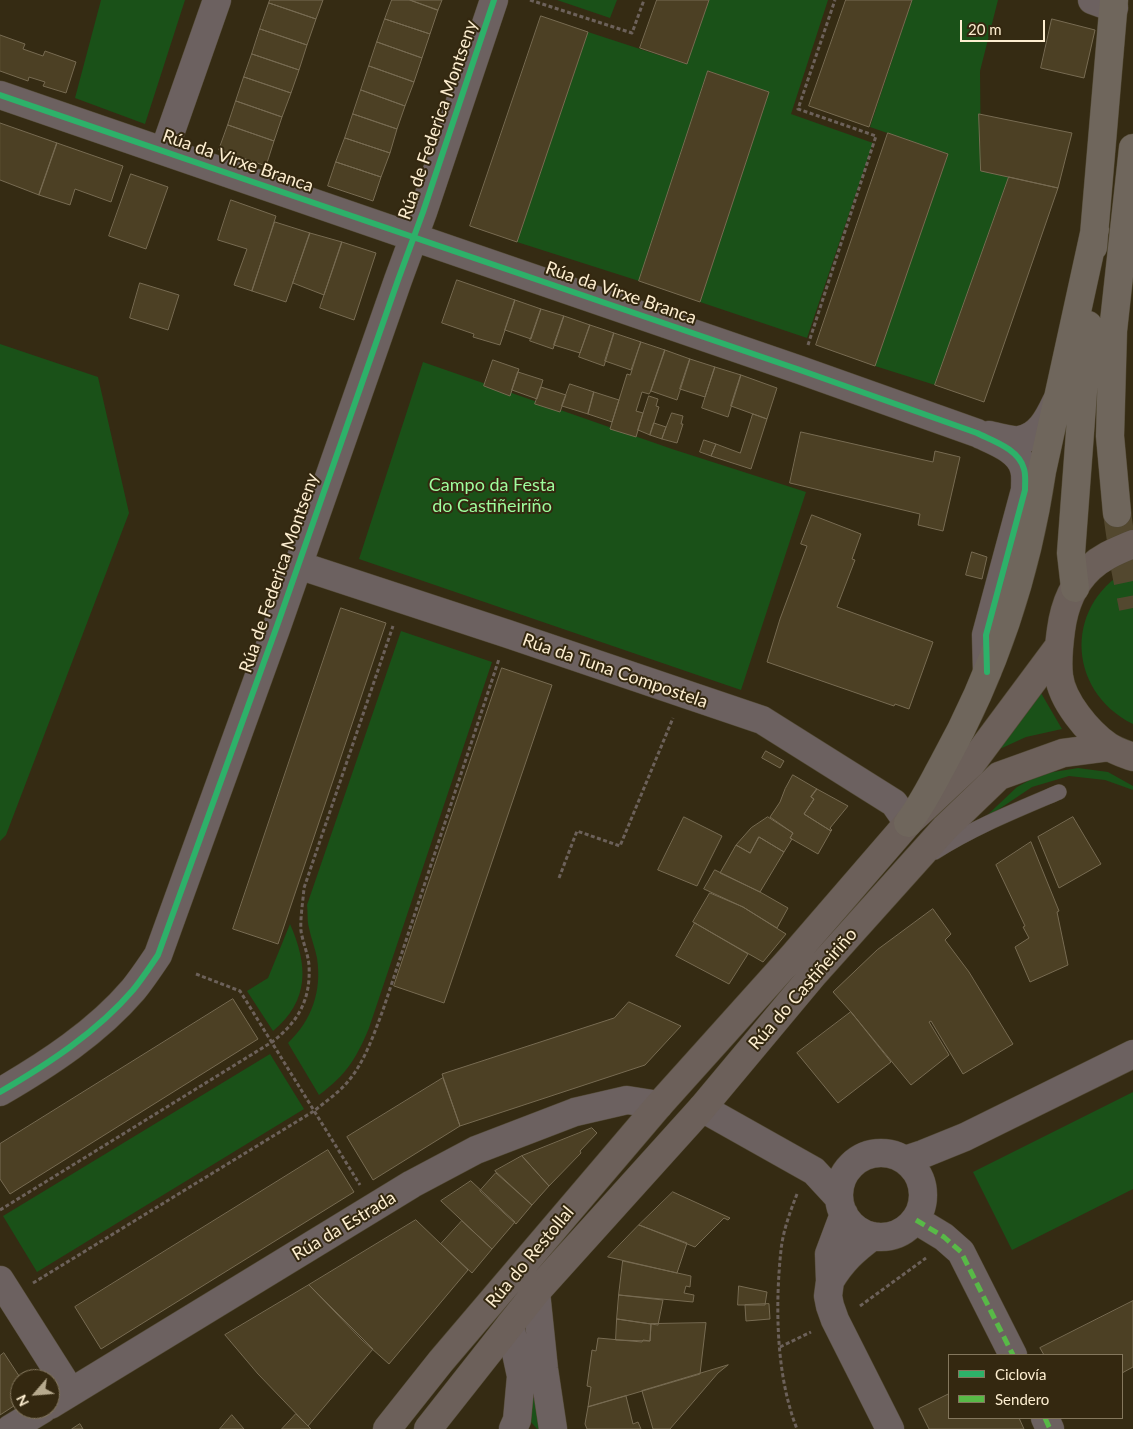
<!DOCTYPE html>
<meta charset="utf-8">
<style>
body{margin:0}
#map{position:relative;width:1133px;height:1429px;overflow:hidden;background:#352b13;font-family:Lato,sans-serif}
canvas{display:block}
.legend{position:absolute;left:948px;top:1354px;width:175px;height:65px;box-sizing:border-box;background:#342810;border:1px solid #84775d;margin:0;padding:6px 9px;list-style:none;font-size:15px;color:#fdeed0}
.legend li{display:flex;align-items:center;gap:10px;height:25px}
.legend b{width:25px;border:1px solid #84775d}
.north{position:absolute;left:10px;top:1369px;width:50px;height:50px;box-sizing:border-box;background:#342810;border:1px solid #84775d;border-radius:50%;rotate:243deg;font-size:14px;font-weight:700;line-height:20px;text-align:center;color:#fdeed0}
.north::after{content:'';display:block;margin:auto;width:18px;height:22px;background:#b7aa8e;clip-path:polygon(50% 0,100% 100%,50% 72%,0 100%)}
.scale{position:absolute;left:960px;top:20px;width:85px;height:22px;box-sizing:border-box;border:2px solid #fdeed0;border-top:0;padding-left:6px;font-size:15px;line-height:18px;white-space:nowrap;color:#fdeed0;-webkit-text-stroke:4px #342810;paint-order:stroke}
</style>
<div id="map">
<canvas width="1133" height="1429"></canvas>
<ul class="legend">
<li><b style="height:6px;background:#2db169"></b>Ciclovía</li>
<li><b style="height:6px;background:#58b947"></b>Sendero</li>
</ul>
<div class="north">N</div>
<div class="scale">20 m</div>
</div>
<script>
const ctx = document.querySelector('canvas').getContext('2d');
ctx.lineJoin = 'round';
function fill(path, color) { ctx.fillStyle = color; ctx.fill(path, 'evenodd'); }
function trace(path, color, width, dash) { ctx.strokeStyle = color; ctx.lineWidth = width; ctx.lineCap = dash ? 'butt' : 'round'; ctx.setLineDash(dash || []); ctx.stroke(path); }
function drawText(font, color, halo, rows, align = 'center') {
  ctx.font = font + ' Lato,sans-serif'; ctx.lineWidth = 4; ctx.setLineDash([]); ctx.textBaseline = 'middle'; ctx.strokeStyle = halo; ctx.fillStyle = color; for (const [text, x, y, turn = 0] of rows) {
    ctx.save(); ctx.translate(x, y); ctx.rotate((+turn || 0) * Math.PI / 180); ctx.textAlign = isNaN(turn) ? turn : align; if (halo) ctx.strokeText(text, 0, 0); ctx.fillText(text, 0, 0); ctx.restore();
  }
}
const green = new Path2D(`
 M101,0H185L145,124L75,98Z
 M557,0H617L610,18Z
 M709,0H828L791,114L873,143L807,338L700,302L769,92L708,71L639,281L517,242L588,32L686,64Z
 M912,0H998L980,71L981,170L1009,177L935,385L875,366L948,154L870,127Z
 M0,344L98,377L129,513L6,835L0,841Z
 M423,362L672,449L806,492L741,690L359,559Z
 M1133,567V724C1065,690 1064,601 1133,567Z
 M401,631L492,662L369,1028C356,1059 347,1074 319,1095L288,1043C312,1020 322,991 317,958C315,948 311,938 309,928C307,921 308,912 307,905Z
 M1041,693L1062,729L1026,737L991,753Z
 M1078,768L1108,772L1133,786V790L1105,780L1069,776L1032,787L980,822L1017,787L1041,774Z
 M290,924C308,965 310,1000 273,1031L247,991L268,978Z
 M270,1054L304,1109L37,1272L3,1216Z
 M1133,1092V1189L1012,1250L973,1172Z
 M535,1377L544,1429H537L531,1422Z`);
const building = new Path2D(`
 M270,0H323L316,19L269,3Z
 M392,0H410L438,10L430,34L385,19Z
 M410,0H442L438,10Z
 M657,0H709L687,64L640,48Z
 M846,0H912L869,127L809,106Z
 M269,3L316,19L307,45L260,29Z
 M541,16L588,32L517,242L470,226Z
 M385,19L430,34L422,58L377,42Z
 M1052,19L1095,30L1084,78L1041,68Z
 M260,29L307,45L299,70L252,54Z
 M0,35L25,44L23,49L43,56L45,51L76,62L66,93L43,86L45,82L29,77L28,81L0,71Z
 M377,42L422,58L414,82L369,66Z
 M252,54L299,70L291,93L244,77Z
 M369,66L414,82L405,106L361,90Z
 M708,71L769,92L700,302L639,281Z
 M244,77L291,93L282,117L236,101Z
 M361,90L405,106L397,129L353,114Z
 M236,101L282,117L274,141L228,125Z
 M353,114L397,129L390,153L345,138Z
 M979,114L1072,133L1058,188L981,171Z
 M0,123L57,143L39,195L0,180Z
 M228,125L274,141L266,166L219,150Z
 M888,133L948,154L875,366L816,345Z
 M345,138L390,153L381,177L336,162Z
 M57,143L123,166L111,202L75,189L70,205L39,195Z
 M336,162L381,177L373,201L328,186Z
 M131,174L168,187L146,249L109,236Z
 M1009,177L1058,188L984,402L935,385Z
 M231,200L276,216L252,291L234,285L247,249L218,240Z
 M275,222L310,233L286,302L252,291Z
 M310,233L342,242L324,295L293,283Z
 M342,242L376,253L354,320L320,308Z
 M457,280L515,300L500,345L473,337L474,334L442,323Z
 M140,283L179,295L168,330L130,318Z
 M515,300L541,309L531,339L505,330Z
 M541,309L564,316L553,349L530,341Z
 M564,316L590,325L580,353L554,345Z
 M590,325L614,333L604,366L579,357Z
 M614,333L641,342L631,370L605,361Z
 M641,342L665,350L651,391L649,394L642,392L636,411L643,413L636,437L610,429L627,374L630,375Z
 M665,350L690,359L677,400L651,391Z
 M690,359L715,367L705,397L680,389Z
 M493,360L519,369L510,396L484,386Z
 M715,367L741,375L728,417L702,408Z
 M518,372L543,380L537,399L512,390Z
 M741,375L777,388L767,419L731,406Z
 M570,384L594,392L588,414L562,406Z
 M541,387L566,395L560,412L535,404Z
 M594,392L619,400L612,422L588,414Z
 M649,396L658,399L656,406L659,407L650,435L638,430Z
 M672,413L683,416L681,424H683L677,443L662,439Z
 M753,414L767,419L751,469L711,456L716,444L740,453Z
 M654,423L666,427L662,439L650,435Z
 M801,432L933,462L935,451L960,457L943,531L918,525L920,514L790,483Z
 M704,440L716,444L711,456L700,452Z
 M812,515L861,534L852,559L855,560L837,607L933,642L909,709L895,704L894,706L767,662L780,619L807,546L801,544Z
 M972,552L987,557L982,579L966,575Z
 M341,608L386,623L278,944L233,929Z
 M502,668L552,685L444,1003L394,986Z
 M766,751L784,761L780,768L762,758Z
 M793,775L817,789L811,797L814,799L804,814L831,831L818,854L790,838L793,833L770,817L780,802L785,789Z
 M817,789L848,806L830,828L832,830L831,831L804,814L814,799L811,797Z
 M684,817L722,836L697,886L658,870Z
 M768,817L793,833L790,838L792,839L784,852L759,837L750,853L736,845L751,828Z
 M1073,817L1101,864L1059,888L1038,837Z
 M759,837L784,852L760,892L720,873L736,845L750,853Z
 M1031,842L1059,911L1057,912L1068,965L1030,982L1015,947L1029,938L1023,927L1025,926L996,865Z
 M715,870L760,892L788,908L777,928L743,907L704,889Z
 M710,893L743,907L786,934L763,962L693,922Z
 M933,909L951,934L945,940L969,972L1013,1044L963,1074L931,1021L929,1022L949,1055L911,1085L851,1012L833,992L877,950Z
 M695,923L748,954L729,984L676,956Z
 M233,999L258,1039L10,1194L0,1179V1144Z
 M629,1002L681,1026L645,1065L460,1126L442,1074L614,1018Z
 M851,1012L891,1062L838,1103L797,1053Z
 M443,1078L460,1126L373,1180L347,1137Z
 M592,1128L597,1133L580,1151L581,1153L549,1186L522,1156Z
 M328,1150L354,1192L101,1349L75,1307Z
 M522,1156L549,1186L532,1205L495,1171Z
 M496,1173L532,1205L516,1224L480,1191Z
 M471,1181L515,1222L492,1249L441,1201Z
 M673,1192L730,1218L728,1220L724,1218L695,1247L639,1225Z
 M416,1220L468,1270L389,1364L362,1340L309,1285Z
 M462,1221L492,1249L472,1273L441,1244Z
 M639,1225L687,1243L677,1273L608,1257Z
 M623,1261L691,1276L690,1287L686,1286L684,1293L694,1295L693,1302L619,1295Z
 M309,1285L373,1349L308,1426L258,1374L225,1335Z
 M739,1286L767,1292L765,1305H738Z
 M619,1295L663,1300L658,1325L617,1319Z
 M1133,1301V1367L1122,1373V1355H1044L1040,1348Z
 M769,1304L770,1319L746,1321L745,1305Z
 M617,1319L651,1324L650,1341L616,1340Z
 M706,1323L700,1374L588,1407L591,1387L587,1386L592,1350L596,1351L598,1338L642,1342L643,1340L650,1341L651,1324Z
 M4,1353L21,1379H20V1402L0,1415V1356Z
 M728,1365L718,1373L670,1429H653L642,1391Z
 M949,1394V1418H1019L1024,1429H929L919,1409Z
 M626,1396L633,1424L638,1422L641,1429H587L585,1424L588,1407Z
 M296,1414L311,1429H282Z
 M232,1415L244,1429H220Z
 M80,1424L83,1429H72Z`);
const highwayTunnel = new Path2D(`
 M1117,513L1125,568L1133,608`);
const path = new Path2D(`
 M530,0L632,33L644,0
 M808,345L876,136L798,109L835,0
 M559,878L577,831L620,846L673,718
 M196,974L240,991L360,1185
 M797,1194C790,1212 783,1231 781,1250C775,1306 776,1376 797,1429
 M0,1210L272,1042C298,1022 311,1000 309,965C308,954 303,943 301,931C300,918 303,902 304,888L393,626
 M33,1283L314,1111C324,1103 335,1095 344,1086C364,1065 373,1036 383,1010L499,659
 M860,1306L926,1258
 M780,1347L811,1332`);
const lane = new Path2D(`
 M935,852C974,827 1017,810 1059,792`);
const street = new Path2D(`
 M1092,0L1114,8
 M0,95L800,370L977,433C993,441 1019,449 1024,469C1026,475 1025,483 1025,490L986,635L987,672
 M164,151L217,0
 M988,435C997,436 1010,441 1019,440C1039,437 1048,419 1056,402
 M298,565L508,634L762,720L894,803L908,823
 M0,1092C48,1064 97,1032 133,990C142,979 150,967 158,955L277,626L398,280L423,212L494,0
 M702,1108L814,1171L839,1198
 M839 1195a42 42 0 1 1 84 0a42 42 0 1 1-84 0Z
 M905,1160L923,1154L965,1137L1133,1054
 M844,1214L829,1254L830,1281L828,1296L830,1306L835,1320L890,1429
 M916,1220L944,1237L961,1252L1013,1355
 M0,1280L71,1392
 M830,1281C842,1261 854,1250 873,1236
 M536,1292L544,1369L553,1429
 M510,1325L521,1376L517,1420L513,1429
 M50,1405L412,1184L476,1150L575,1112L627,1100L659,1105
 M1045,1418L1050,1429
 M10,1429L43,1409`);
const primary = new Path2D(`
 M1133,544C1117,551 1103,556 1090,568C1073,584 1064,607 1061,630C1059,645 1057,660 1059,676C1062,701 1088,732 1108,746C1115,751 1125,754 1133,757
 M387,1429L441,1361L659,1105L793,956L908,823L972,763L1059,646
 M428,1429L536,1292L702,1108L813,975L945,828L999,776L1063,753L1109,747`);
const highway = new Path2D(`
 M1093,247L1114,0
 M1117,513L1110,436L1113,331L1133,148
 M1075,588L1071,553L1088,325
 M908,823C922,805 932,784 943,764C993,674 1027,573 1042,471L1095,229`);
const quiet = new Path2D(`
 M916,1220L944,1237L961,1252L1013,1355
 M1045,1418L1050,1429`);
const cycleway = new Path2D(`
 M0,95L800,370L977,433C993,441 1019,449 1024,469C1026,475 1025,483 1025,490L986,635L987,672
 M0,1092C48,1064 97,1032 133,990C142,979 150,967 158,955L277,626L398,280L423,212L494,0`);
const streetNames = [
 ["Rúa de Federica Montseny",438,120,-71],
 ["Rúa da Virxe Branca",238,161,19],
 ["Rúa da Virxe Branca",621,293,19],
 ["Rúa de Federica Montseny",279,573,-71],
 ["Rúa da Tuna Compostela",615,671,19],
 ["Rúa do Castiñeiriño",803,989,-49],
 ["Rúa da Estrada",344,1226,-31],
 ["Rúa do Restollal",530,1257,-50]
];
const parkNames = [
 ["Campo da Festa",492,485],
 ["do Castiñeiriño",492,506]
];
fill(green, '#1a5118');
fill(building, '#4c4024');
trace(building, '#776b52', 1);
trace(highwayTunnel, '#53482f', 28, [28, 14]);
trace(lane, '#524934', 16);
trace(street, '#524934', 29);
trace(primary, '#524934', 29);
trace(highway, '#524934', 29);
trace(path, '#6c615a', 3, [4, 2.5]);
trace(lane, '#6c6160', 15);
trace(street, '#6c6160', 28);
trace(primary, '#6c605a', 28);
trace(highway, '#6f665c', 28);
trace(quiet, '#58b947', 5, [10, 5]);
trace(cycleway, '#2db169', 6);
drawText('18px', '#fdeed0', '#342810', streetNames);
drawText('18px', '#9efd9d', '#342810', parkNames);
</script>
